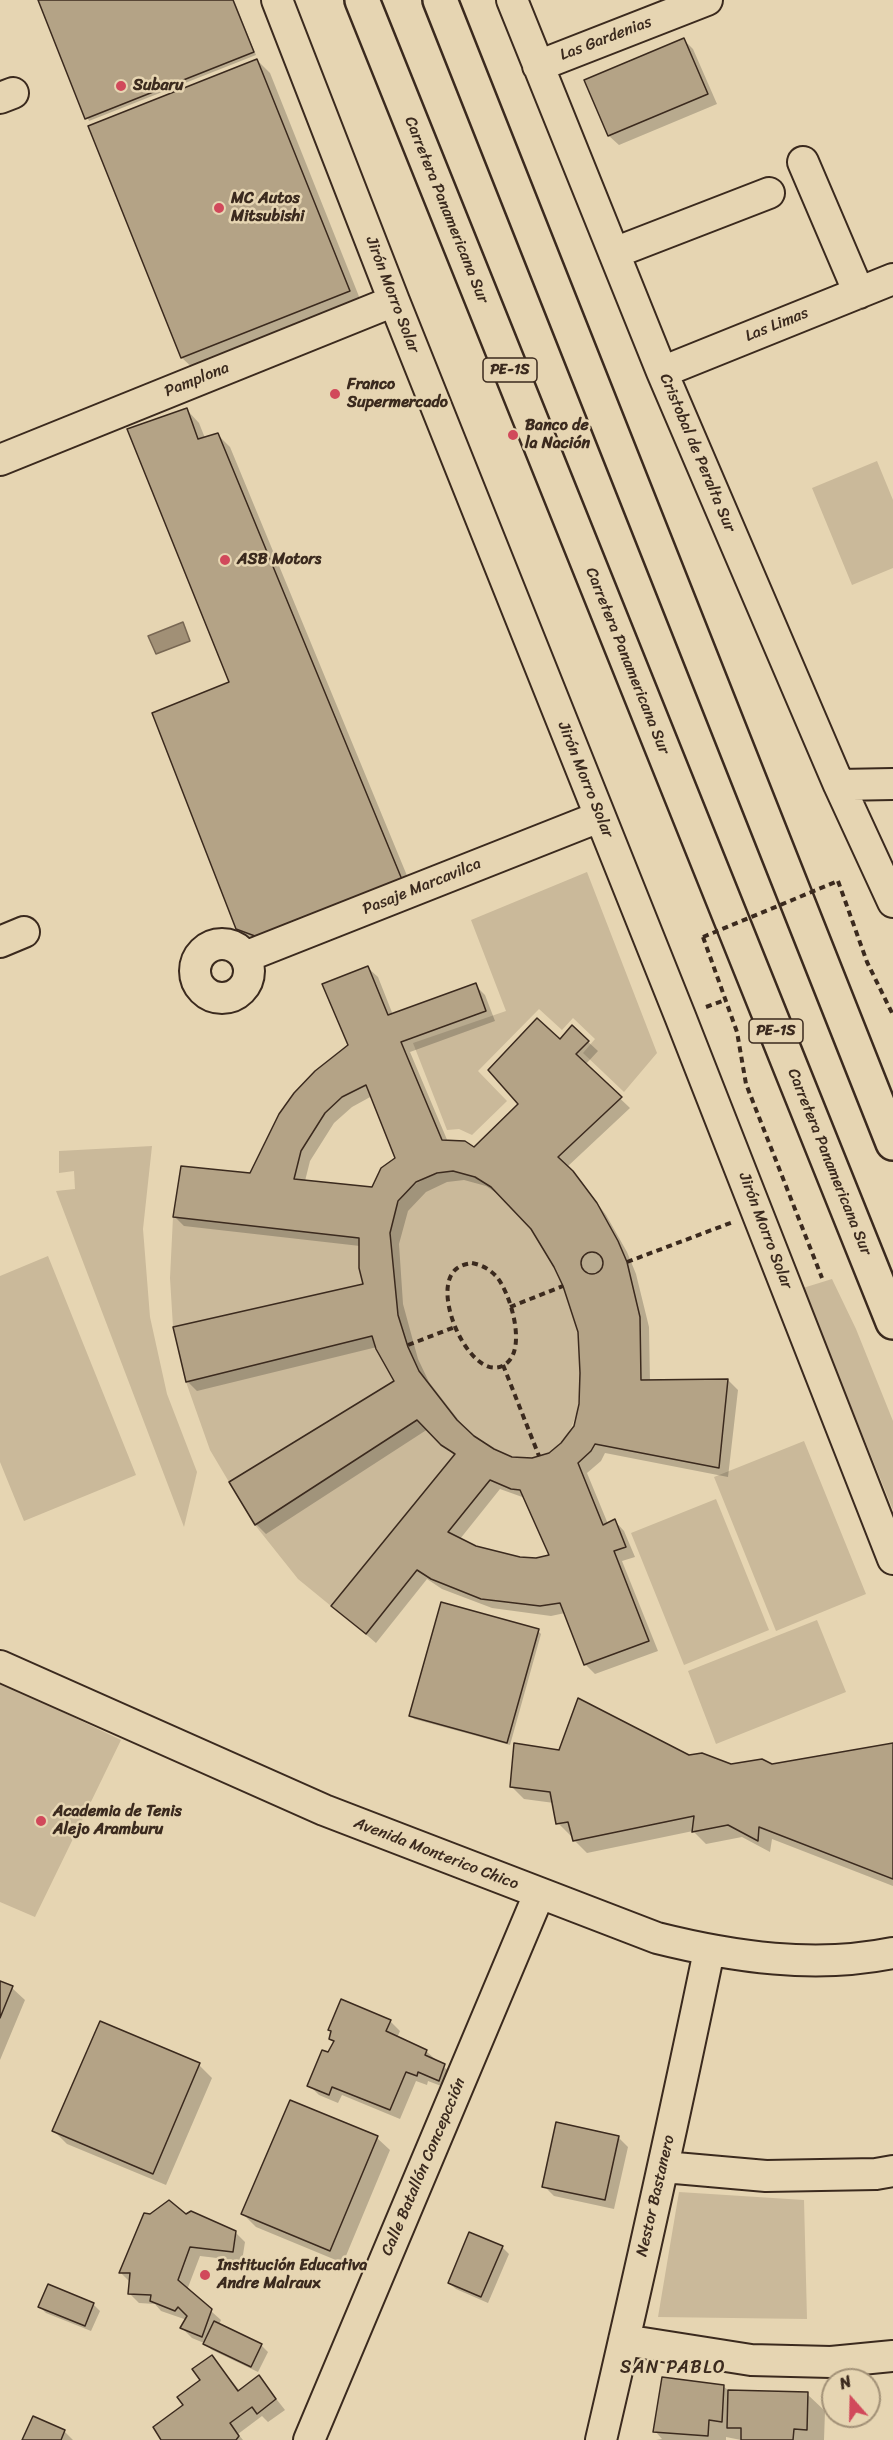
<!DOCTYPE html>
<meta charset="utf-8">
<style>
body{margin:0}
#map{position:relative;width:893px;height:2440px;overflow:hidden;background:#e6d5b2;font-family:Sriracha,sans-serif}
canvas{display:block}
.north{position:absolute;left:821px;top:2368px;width:60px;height:60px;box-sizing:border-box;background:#e6d5b2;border:2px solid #a29177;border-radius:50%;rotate:340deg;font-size:16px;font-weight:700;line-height:24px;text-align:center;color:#3b2a1e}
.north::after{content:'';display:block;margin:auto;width:21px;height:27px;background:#d1495b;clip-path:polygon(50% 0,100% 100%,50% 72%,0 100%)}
</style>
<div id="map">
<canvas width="893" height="2440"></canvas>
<div class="north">N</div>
</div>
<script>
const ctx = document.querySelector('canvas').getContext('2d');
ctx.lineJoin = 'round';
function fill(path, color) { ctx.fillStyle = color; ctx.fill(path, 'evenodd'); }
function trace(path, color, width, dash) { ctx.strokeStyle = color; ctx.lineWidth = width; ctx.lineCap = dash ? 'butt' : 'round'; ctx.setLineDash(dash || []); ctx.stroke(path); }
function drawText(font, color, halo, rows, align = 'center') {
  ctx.font = font + ' Sriracha,sans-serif'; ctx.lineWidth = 5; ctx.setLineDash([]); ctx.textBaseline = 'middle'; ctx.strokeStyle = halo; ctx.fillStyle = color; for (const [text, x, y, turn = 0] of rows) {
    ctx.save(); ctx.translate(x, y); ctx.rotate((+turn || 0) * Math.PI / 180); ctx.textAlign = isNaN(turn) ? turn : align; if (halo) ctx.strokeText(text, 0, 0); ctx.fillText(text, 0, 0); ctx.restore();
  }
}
const green = new Path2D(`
 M877,461L893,500V568L852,585L812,488Z
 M587,872L657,1053L624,1092L583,1053L595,1039L573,1018L562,1030L539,1009L478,1071L507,1101L472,1135L459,1129L447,1130L413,1043L506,1011L471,920Z
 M152,1146L143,1229L150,1317L167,1394L197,1472L184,1527L56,1191L75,1189L74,1171L59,1173V1151Z
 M453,1171C460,1173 469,1174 475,1177C488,1183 497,1193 506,1203C515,1211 524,1220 531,1229C553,1258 571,1296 578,1332C581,1349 581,1369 580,1386C578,1410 575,1431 556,1447C502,1493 428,1393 409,1350C398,1323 394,1294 392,1266C391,1256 389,1244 390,1234C392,1196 417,1175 453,1171Z
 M173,1217L359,1238V1268L363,1284L173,1327L170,1278Z
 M48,1256L136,1475L24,1521L0,1462V1276Z
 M832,1279L856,1329L893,1421V1510L803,1288Z
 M372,1336L376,1349L394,1381L229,1482L210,1450L186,1382Z
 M417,1420L441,1445L455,1454L331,1606L298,1579L255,1525Z
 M804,1441L866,1594L776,1631L714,1477Z
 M716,1499L769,1630L684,1665L631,1533Z
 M817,1620L846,1692L716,1744L688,1671Z
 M0,1682L121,1740L35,1917L0,1902Z
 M679,2192L804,2200L807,2319L658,2317Z`);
const water = new Path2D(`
 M183,622L190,641L156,654L148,636Z`);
const shadow = new Path2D(`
 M39,0H234L256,55L89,121Z
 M684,40L693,49L717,104L619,145L609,136Z
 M257,60L270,73L362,304L195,370L182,358L90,126Z
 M187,410L199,423L205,438L217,434L230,447L415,895L251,942L237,928L231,682Z
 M368,968L378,977L393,1015L475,985L485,995L495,1021L410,1052L448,1142L474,1149L520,1104L560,1041L572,1027L598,1051L585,1065L630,1108L567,1167L582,1182L606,1215L627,1252L636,1274L649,1327L650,1381L728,1380L738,1390L728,1477L605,1453L601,1461L587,1473L608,1524L615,1521L624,1531L635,1557L622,1561L658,1651L595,1674L585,1664L565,1613L551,1616L492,1608L442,1589L427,1579L376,1643L333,1606L455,1456L428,1429L266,1534L256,1524L231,1482L396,1382L377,1347L197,1391L187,1381L365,1285L360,1246L184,1226L175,1217L251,1175L349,1045ZM372,1096L397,1159L373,1189L305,1181L310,1161L334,1123L352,1107ZM464,1180L486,1186L501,1196L532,1228L556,1266L568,1293L579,1332L582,1373L580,1404L575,1427L562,1444L550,1454L533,1460L512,1459L473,1437L467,1431L429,1382L418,1359L403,1304L399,1244L408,1211L426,1192L447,1182ZM500,1489L525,1498L551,1556L536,1559H520L476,1548L460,1539Z
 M538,1631L541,1634L510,1745L414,1719L411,1716Z
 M893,1744V1886L772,1839L770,1852L742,1837L706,1844L693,1831L587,1853L574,1840L573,1836H571L558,1823L554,1803L524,1799L511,1786L560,1751L689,1757L731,1765H772Z
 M0,1983L12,1988L25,2000L0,2060Z
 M390,2021L400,2031L397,2038L426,2051L454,2076L449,2089L428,2081L427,2085L416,2081L400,2119L342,2095L338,2103L319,2095L309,2085L335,2043L330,2039L332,2032L330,2030Z
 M199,2065L212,2078L166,2185L67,2144L54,2131Z
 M291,2102L377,2138L390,2150L343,2263L256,2227L243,2214Z
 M618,2137L628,2147L614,2209L554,2196L544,2186Z
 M186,2216L235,2232L245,2242L242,2261L200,2256L187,2290L221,2320L219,2325L261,2345L268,2352L258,2372L212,2350L204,2343L192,2338L182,2328L187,2320L161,2311L155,2304L139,2303L129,2293L130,2282L120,2272Z
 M502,2247L509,2254L488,2303L456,2289L449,2283Z
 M93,2304L100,2311L91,2331L46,2313L40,2307Z
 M212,2357L240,2391L259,2377L285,2410L268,2422L262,2416L238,2434L243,2440H164L202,2380Z
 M723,2386L729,2391L807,2394L825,2411L824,2440H741L726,2437V2440H656L662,2439L655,2431Z
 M64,2431L73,2440H24Z`);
const building = new Path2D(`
 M38,0H233L254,52L85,119Z
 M684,38L708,94L608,136L584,80Z
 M257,59L350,291L181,358L88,126Z
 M187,408L198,439L218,433L403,882L263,939L236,929L152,713L229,682L127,429Z
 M368,966L388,1015L476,983L486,1011L401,1042L442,1140L465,1141L474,1147L518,1104L488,1070L537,1018L560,1039L572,1025L589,1041L576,1054L622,1097L558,1157L573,1171L597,1203L618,1241L627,1262L640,1317L641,1380L728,1379L719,1468L595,1444L591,1451L578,1463L603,1525L615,1519L626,1547L614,1551L649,1641L584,1665L560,1603L540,1606L481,1599L431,1579L417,1570L366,1634L331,1606L455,1454L441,1445L417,1420L255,1525L229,1482L394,1381L376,1349L372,1336L186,1382L173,1327L363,1284L359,1268V1238L173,1217L181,1166L250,1173L279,1114L294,1093L315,1071L348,1045L322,984ZM366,1085L395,1158L381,1168L372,1187L294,1179L301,1151L325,1113L342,1097ZM453,1171L475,1177L491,1187L531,1229L554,1267L563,1286L578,1332L580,1373L579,1404L574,1426L561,1443L549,1453L532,1458L512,1457L494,1449L474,1436L457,1420L419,1371L408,1347L398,1315L390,1233L398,1201L416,1182L437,1173ZM490,1480L511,1489L520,1490L549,1555L536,1558L520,1557L476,1546L448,1532Z
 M581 1263a11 11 0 1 1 22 0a11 11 0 1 1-22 0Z
 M441,1602L539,1629L507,1743L409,1716Z
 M578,1698L689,1755L702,1753L731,1764L762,1759L772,1764L893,1743V1879L759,1827L758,1841L728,1825L692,1832L694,1816L573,1841L568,1822L556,1824L550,1792L510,1787L514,1743L559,1750Z
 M0,1981L13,1986L0,2018Z
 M341,1999L391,2020L386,2031L427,2050L425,2055L445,2064L439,2081L418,2072L417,2076L406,2072L390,2110L332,2087L329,2095L307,2086L322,2050L328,2052L334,2041L329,2039L331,2031L328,2030Z
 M100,2021L200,2063L153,2174L52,2131Z
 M290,2100L378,2136L330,2251L241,2214Z
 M556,2122L619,2136L605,2200L542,2187Z
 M169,2200L186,2214L191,2211L236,2231L233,2252L190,2247L178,2280L212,2309L202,2337L180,2328L187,2316L178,2307L175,2311L150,2301L151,2295L128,2294L130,2273H119L144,2213L150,2214Z
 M469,2232L503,2246L481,2297L448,2283Z
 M48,2284L94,2303L85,2326L38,2307Z
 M214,2321L262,2344L251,2367L203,2344Z
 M212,2355L238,2391L259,2375L276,2399L257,2414L252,2407L230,2423L239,2436L236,2440H161L153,2427L183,2405L177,2397L200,2380L192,2369Z
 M662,2377L724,2385L722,2422L709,2420L708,2436L653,2432Z
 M728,2390L808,2392L807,2430L794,2429L793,2440H741V2428H727Z
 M33,2416L65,2430L61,2440H22Z`);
const path = new Path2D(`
 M838,881L867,962L893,1015
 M703,937L737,1032L746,1084L822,1278
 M706,1007L725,1000
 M627,1262L733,1222
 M472,1263C482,1265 489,1269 496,1276C510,1292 526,1345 508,1362C476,1392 429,1295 455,1270C460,1265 466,1264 472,1263Z
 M510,1307L563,1286
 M408,1345L455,1327
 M503,1365L539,1456`);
const minor = new Path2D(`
 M277,0L394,301L680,1016L893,1559
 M512,0L662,372L839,785L893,902
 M538,66L707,0
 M0,98L13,93
 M803,162L859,293
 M614,253L769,193
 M662,372L893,279
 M0,460L394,301
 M839,785L893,784
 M0,942L24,932
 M195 971a27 27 0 1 1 54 0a27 27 0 1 1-54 0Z
 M245,957L599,817
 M0,1666L324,1810L657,1938C733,1957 815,1969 893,1953
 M664,2167L766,2176L876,2174L893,2171
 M624,2340L751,2360L831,2362L893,2356
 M309,2440L539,1894
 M601,2440C639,2277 675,2115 709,1951`);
const highway = new Path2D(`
 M362,0L893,1322
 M440,0L893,1143`);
const pathBridge = new Path2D(`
 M703,937L838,881`);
const markers = [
 [121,86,6,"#d1495b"],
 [219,208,6,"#d1495b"],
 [335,394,6,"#d1495b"],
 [513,435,6,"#d1495b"],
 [225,560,6,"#d1495b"],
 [41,1821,6,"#d1495b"],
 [205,2275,6,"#d1495b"]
];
const shields = [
 [510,370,54],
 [776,1031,54]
];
const shieldNames = [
 ["PE-1S",510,370],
 ["PE-1S",776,1031]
];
const streetNames = [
 ["Las Gardenias",606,39,-21],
 ["Carretera Panamericana Sur",446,210,68],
 ["Jirón Morro Solar",392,295,69],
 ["Las Limas",777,325,-22],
 ["Pamplona",197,380,-22],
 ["Cristobal de Peralta Sur",697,453,67],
 ["Carretera Panamericana Sur",627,661,68],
 ["Jirón Morro Solar",585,780,68],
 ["Pasaje Marcavilca",422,887,-22],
 ["Carretera Panamericana Sur",829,1162,68],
 ["Jirón Morro Solar",765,1231,69],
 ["Avenida Monterico Chico",436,1854,21],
 ["Calle Batallón Concepcción",424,2167,-67],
 ["Nestor Bastanero",656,2196,-77]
];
const poiNames = [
 ["Subaru",133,86],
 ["MC Autos",231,199],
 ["Mitsubishi",231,217],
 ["Franco",347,385],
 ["Supermercado",347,403],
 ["Banco de",525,426],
 ["la Nación",525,444],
 ["ASB Motors",237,560],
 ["Academia de Tenis",53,1812],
 ["Alejo Aramburu",53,1830],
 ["Institución Educativa",217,2266],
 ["Andre Malraux",217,2284]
];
const neighbourhoodNames = [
 ["SAN PABLO",673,2368]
];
fill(green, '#cab99a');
fill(water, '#a19076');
trace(water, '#786753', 1.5);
fill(shadow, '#0003');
fill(building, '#b4a386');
trace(building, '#3b2a1e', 1.5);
trace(minor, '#3b2a1e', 34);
trace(highway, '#3b2a1e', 38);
trace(path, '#3b2a1e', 4, [6, 4.5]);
trace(minor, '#e6d5b2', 30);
trace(highway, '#e6d5b2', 33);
trace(pathBridge, '#3b2a1e', 4, [6, 4.5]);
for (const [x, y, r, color] of markers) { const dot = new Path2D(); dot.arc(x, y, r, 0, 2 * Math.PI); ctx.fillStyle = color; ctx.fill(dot); trace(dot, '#e6d5b2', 2); }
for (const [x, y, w] of shields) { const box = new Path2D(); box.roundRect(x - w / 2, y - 12, w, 24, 4.5); ctx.fillStyle = '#e6d5b2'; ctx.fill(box); trace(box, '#3b2a1e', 1.5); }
drawText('bold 15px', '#3b2a1e', null, shieldNames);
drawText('16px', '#3b2a1e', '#e6d5b2', streetNames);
drawText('bold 16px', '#3b2a1e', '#e6d5b2', poiNames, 'left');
ctx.letterSpacing = '1.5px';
drawText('18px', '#3b2a1e', '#e6d5b2', neighbourhoodNames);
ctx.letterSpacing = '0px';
</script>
